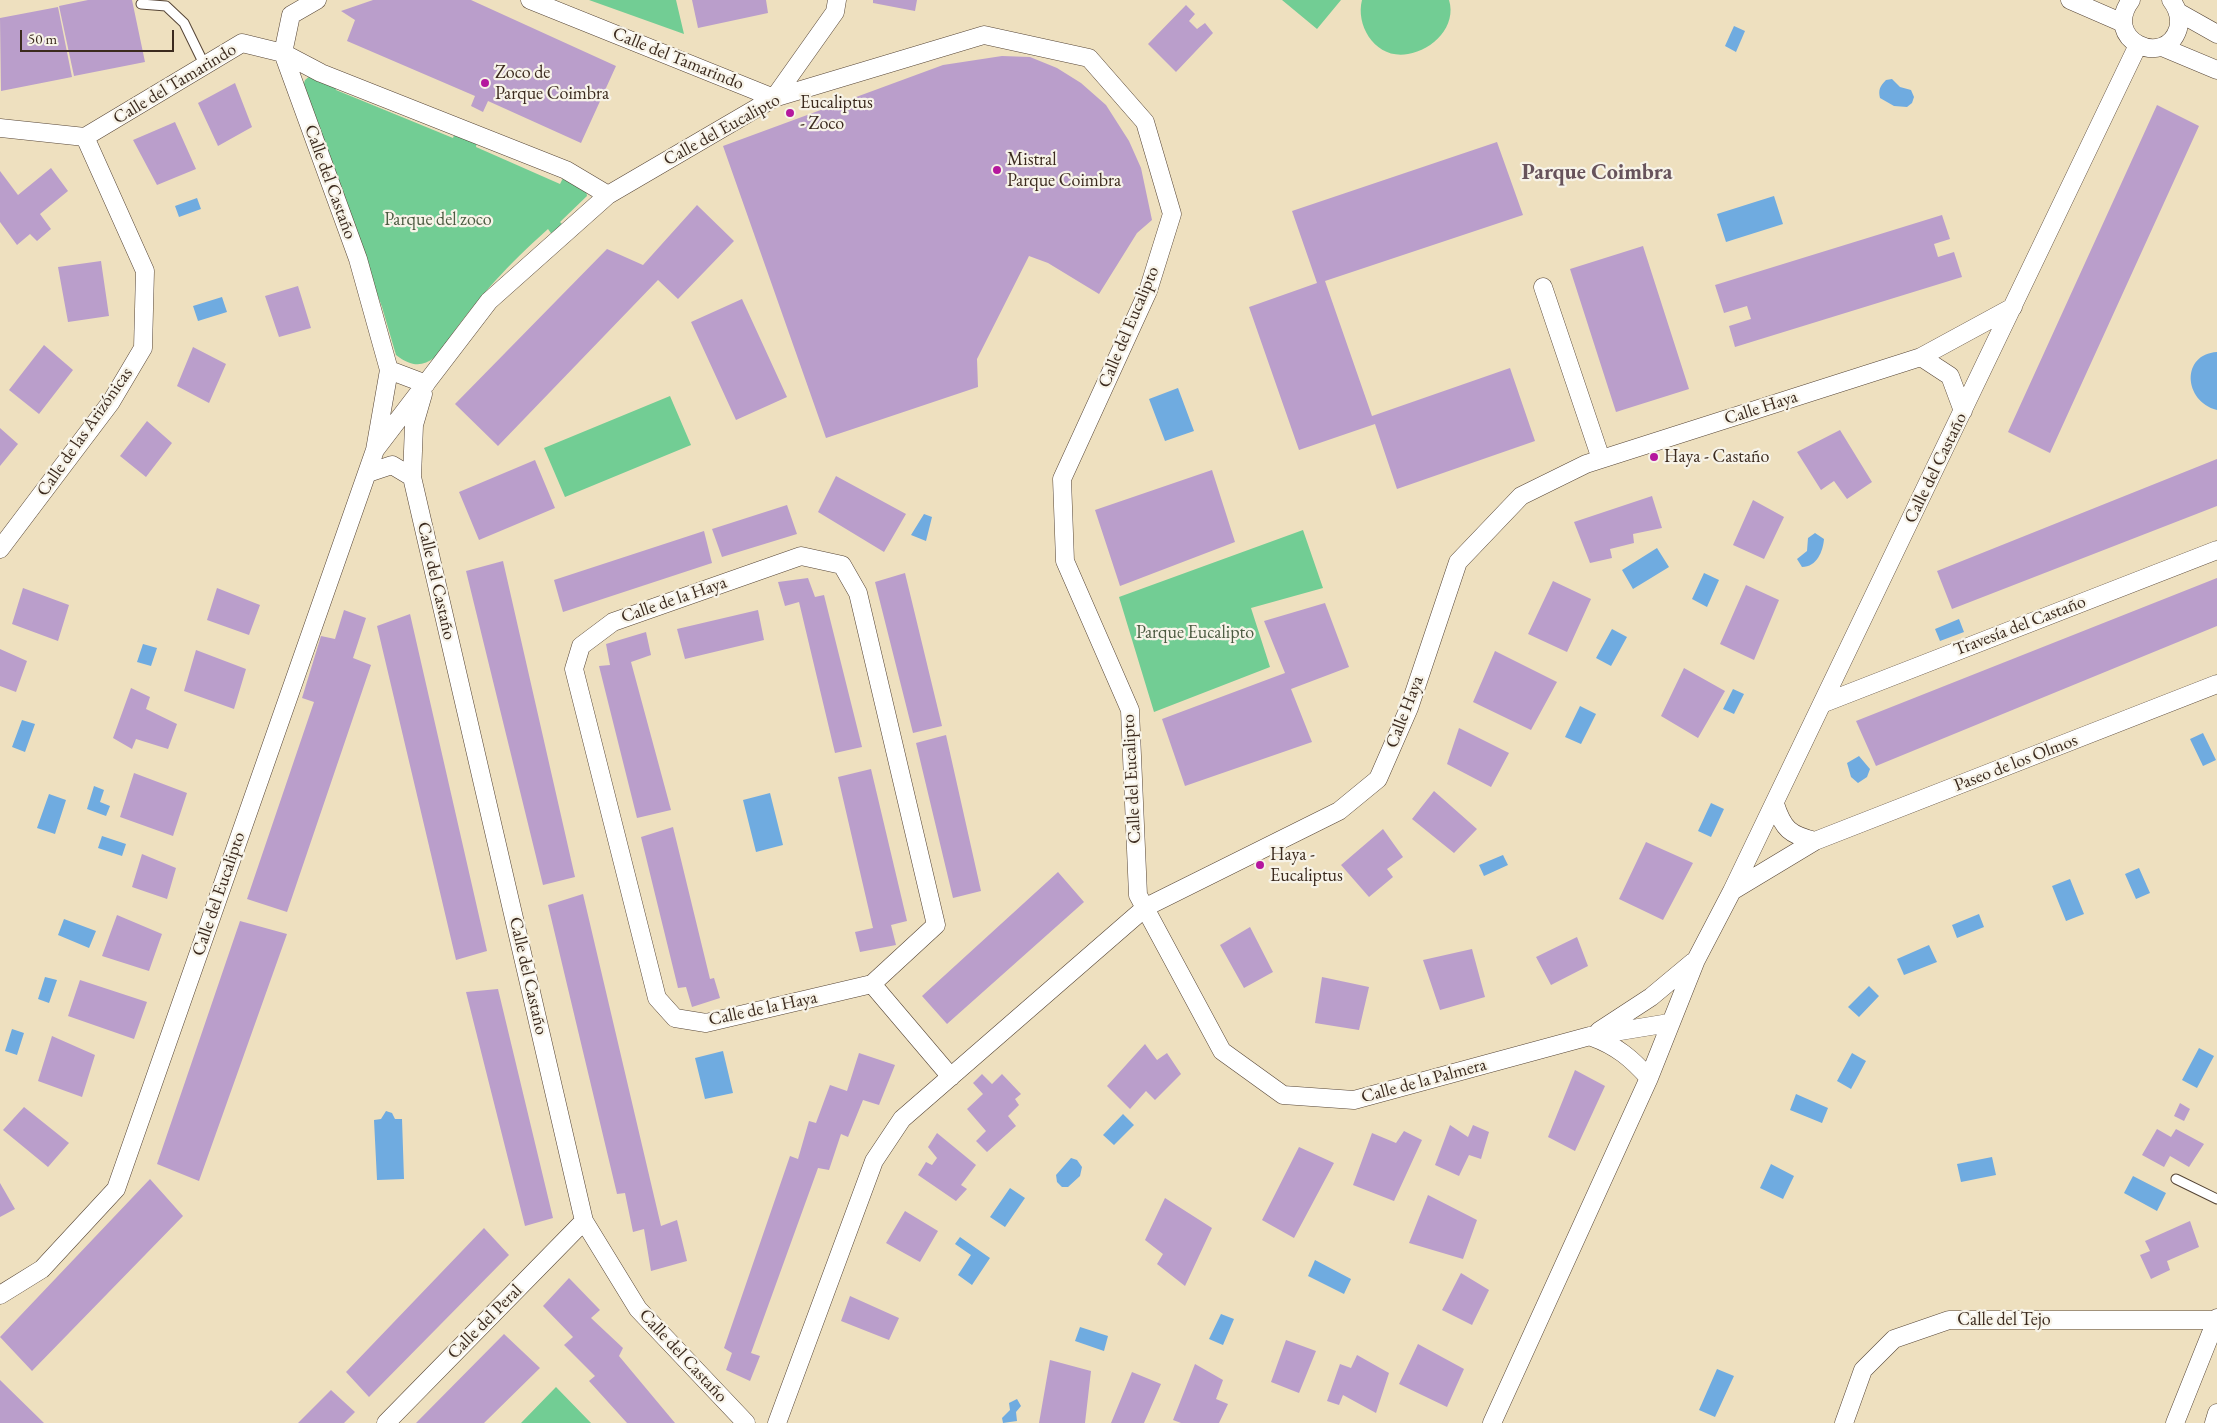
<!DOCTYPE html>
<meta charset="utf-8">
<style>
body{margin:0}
#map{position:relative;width:2217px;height:1423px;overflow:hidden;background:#eee0bf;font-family:"EB Garamond",serif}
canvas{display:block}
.scale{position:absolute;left:20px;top:30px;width:154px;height:22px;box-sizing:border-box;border:2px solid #3b2a1e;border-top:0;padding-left:6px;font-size:15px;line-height:18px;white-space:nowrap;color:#3b2a1e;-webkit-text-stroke:4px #f7f3e8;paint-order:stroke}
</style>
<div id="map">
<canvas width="2217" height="1423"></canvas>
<div class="scale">50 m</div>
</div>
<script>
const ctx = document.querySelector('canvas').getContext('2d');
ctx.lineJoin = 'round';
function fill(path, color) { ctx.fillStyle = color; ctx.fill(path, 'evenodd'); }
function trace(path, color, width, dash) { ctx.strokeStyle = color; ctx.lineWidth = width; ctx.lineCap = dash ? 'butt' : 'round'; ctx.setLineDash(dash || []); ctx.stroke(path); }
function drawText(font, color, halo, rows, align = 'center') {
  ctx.font = font + ' "EB Garamond",serif'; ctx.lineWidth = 4.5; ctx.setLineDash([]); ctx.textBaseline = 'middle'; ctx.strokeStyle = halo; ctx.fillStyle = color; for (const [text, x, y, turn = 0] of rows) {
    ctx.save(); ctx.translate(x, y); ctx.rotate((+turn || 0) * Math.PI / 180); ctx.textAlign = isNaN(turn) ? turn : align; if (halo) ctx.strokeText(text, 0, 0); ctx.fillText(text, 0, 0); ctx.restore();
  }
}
const green = new Path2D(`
 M589,0H676L684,34Z
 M1282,0H1341L1317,29Z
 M1362,0H1449C1457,26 1433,50 1408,54C1377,60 1355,27 1362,0Z
 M311,75L334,80L336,90L453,138L456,130L477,138L476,147L560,184L564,176L586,190L587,196L560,222L564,226L553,236L548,229C508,265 479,296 448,340L450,342C433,361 420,374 396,355L382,307L302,90L305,80Z
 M670,396L691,445L565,497L544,448Z
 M1303,530L1323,588L1251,608L1270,667L1154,712L1119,597Z
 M556,1387L591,1423H521Z`);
const water = new Path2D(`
 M1734,26L1745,31L1736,52L1725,46Z
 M1892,79L1900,87L1911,90L1914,97L1912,103L1907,107L1894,106L1880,98C1878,90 1880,86 1886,80Z
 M1774,196L1783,224L1726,242L1717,214Z
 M197,198L201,209L179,217L175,206Z
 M222,297L227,312L198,321L193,306Z
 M2217,352V410C2183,401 2181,354 2217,352Z
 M1178,388L1194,431L1165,441L1149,399Z
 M924,514L932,517L926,541L911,535Z
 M1815,533L1824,539C1823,551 1817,567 1802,567L1797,559L1807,551L1808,538Z
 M1657,548L1669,567L1633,589L1622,570Z
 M1704,573L1719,580L1707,607L1692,599Z
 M1959,619L1964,632L1940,641L1935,629Z
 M1612,629L1627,637L1611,666L1596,658Z
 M143,644L157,648L151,666L137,662Z
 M1733,689L1744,694L1734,714L1723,709Z
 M1580,706L1596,714L1581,744L1565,737Z
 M22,720L35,724L25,752L12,747Z
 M2203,733L2216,760L2203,766L2190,739Z
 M1859,756L1870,769L1867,777L1858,783L1851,777L1847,763Z
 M94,786L104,790L100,802L110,806L106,816L87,809Z
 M770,793L783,845L756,852L743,800Z
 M49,794L66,800L55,834L37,828Z
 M1711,803L1724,809L1711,837L1698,831Z
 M102,836L126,844L122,856L98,848Z
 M1503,855L1508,865L1484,876L1479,865Z
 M2139,868L2150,893L2136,899L2125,874Z
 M2070,879L2084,914L2066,921L2052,886Z
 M1979,914L1984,927L1957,938L1952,925Z
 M64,919L96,931L89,948L58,935Z
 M1929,945L1937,962L1904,975L1897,959Z
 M45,977L57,980L49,1003L38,999Z
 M1869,986L1879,996L1859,1017L1848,1007Z
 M12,1029L24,1033L17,1055L5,1051Z
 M2199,1048L2214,1056L2197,1088L2182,1080Z
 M723,1051L733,1093L705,1099L695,1058Z
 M1852,1053L1866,1061L1851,1089L1837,1081Z
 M1796,1094L1828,1108L1822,1123L1790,1110Z
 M386,1111L392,1113L395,1119H402L404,1179L377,1180L374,1120L381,1119Z
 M1123,1114L1134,1125L1114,1145L1103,1135Z
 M1992,1157L1996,1175L1961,1182L1957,1164Z
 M1071,1158L1077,1160L1082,1167L1080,1176L1068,1187H1062L1057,1182L1056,1175Z
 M1771,1164L1794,1176L1783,1199L1760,1188Z
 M2133,1176L2166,1193L2157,1211L2124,1193Z
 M1010,1188L1025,1198L1005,1227L990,1217Z
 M960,1237L990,1258L972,1285L958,1275L971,1255L955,1244Z
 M1315,1260L1351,1279L1344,1294L1308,1276Z
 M1221,1314L1234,1319L1223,1345L1209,1339Z
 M1080,1327L1108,1336L1104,1351L1075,1341Z
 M1717,1369L1734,1376L1715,1417L1699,1410Z
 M1017,1399L1021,1406L1016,1412L1017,1421L1003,1423L1002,1418L1010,1410L1009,1403Z`);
const building = new Path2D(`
 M88,0H132L145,62L74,76L59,6Z
 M373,0H471L616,66L581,143L488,101L483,112L471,106L475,96L347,41L355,20L341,11Z
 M692,0H766L768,13L698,28Z
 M873,0H917L915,11L873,3Z
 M1186,5L1195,14L1189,21L1197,29L1205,23L1213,33L1176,72L1148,44Z
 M58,7L72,77L1,91L0,18Z
 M1002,56L1030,57L1057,68L1081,83L1106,105L1129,141L1141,168L1152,220L1137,233L1099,294L1048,263L1029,256L977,359L978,387L826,438L723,146L943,65Z
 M235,83L252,127L218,146L198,103Z
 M2157,105L2199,126L2050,453L2008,432Z
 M175,122L196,169L157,185L133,140Z
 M1497,142L1523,215L1325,281L1372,416L1510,368L1535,441L1397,489L1375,424L1299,450L1249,307L1317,283L1292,211Z
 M51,168L68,191L40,214L51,229L37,241L30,234L17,245L0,222V171L18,195Z
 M697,205L734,241L678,299L658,280L498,446L455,404L607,249L643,265Z
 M1942,215L1950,239L1934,244L1938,257L1954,252L1962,277L1735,347L1729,326L1751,319L1747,306L1724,313L1715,285Z
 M1643,246L1689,389L1616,412L1570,269Z
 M101,261L109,316L68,322L58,267Z
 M298,286L311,328L279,337L265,296Z
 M742,299L787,397L736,420L691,322Z
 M44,345L73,370L39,414L9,390Z
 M193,347L226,364L209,403L177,386Z
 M147,421L172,443L146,477L120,456Z
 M0,428L18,444L0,466Z
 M1840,430L1872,482L1847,499L1834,481L1821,490L1797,452Z
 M2217,459V506L1952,609L1937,571Z
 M535,460L555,508L479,540L459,492Z
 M1212,470L1235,542L1120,586L1095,510Z
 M836,476L906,514L884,552L818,512Z
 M1652,496L1662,528L1633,534L1634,543L1610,549L1612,558L1590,563L1574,522Z
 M1753,500L1784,517L1764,559L1733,545Z
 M787,505L797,534L722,557L712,529Z
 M704,531L712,563L563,612L554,580Z
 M503,561L575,877L543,885L466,571Z
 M905,573L942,726L913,733L875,582Z
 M808,578L815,597L824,595L862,747L835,753L799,602L785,606L778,582Z
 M2217,578V626L1876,766L1856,721Z
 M1553,581L1591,599L1567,652L1528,634Z
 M1746,585L1779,600L1754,660L1720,644Z
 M23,588L69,605L58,641L12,624Z
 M217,588L260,605L249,635L207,620Z
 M1325,603L1349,667L1291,689L1312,742L1185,786L1162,719L1285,673L1264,621Z
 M344,610L366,618L353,658L371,665L287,912L247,899L314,702L302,698L321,636L335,639Z
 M758,610L764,640L685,659L677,629Z
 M410,614L487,951L456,960L377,626Z
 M646,632L651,655L631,662L671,810L637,818L599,666L610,665L606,644Z
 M0,649L27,661L16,692L0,686Z
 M196,650L246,669L234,709L184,691Z
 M1495,651L1557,682L1531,730L1473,702Z
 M1684,668L1725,691L1698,738L1661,716Z
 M131,688L150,697L146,709L177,724L168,749L136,739L132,749L113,738Z
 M1459,728L1509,753L1491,787L1447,764Z
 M946,735L981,891L953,898L916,743Z
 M871,769L907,921L891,925L896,945L860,952L855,932L873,928L838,777Z
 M134,773L187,793L173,836L120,817Z
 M1434,791L1477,829L1454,853L1412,819Z
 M673,827L710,979L714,978L720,998L692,1007L686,987L678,988L641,837Z
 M1383,829L1403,857L1387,869L1393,877L1369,897L1341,865Z
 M1646,842L1693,863L1663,920L1619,899Z
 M142,854L176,868L167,899L132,887Z
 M1058,872L1084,902L947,1024L922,996Z
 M583,894L661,1226L677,1220L687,1261L651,1271L644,1229L633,1232L625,1193L617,1194L548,905Z
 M117,915L162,934L149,971L102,956Z
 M240,921L287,934L199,1181L157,1164Z
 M1250,927L1273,972L1244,988L1220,945Z
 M1577,937L1588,966L1551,985L1536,957Z
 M1472,949L1485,997L1440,1010L1423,960Z
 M1322,977L1369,987L1359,1030L1315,1023Z
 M80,980L147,1002L134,1039L68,1016Z
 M498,989L553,1218L525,1226L466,992Z
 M52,1036L95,1055L82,1097L38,1081Z
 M1145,1044L1157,1060L1167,1053L1181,1074L1155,1100L1146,1091L1130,1109L1107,1086Z
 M859,1053L895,1065L879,1105L863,1100L848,1137L841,1134L829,1170L818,1168L751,1353L760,1356L750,1381L726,1370L732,1353L724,1348L790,1156L798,1159L809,1121L816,1123L830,1085L847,1091Z
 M1575,1070L1605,1086L1575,1151L1548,1137Z
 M982,1074L992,1084L1002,1074L1021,1094L1015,1099L1019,1105L1008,1116L1016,1126L987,1152L976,1141L986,1131L967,1109L983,1094L973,1083Z
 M2180,1103L2190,1109L2184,1121L2174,1116Z
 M24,1107L69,1143L48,1167L3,1130Z
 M1450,1125L1468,1137L1473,1125L1489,1132L1481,1159L1469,1155L1459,1176L1435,1165Z
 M2157,1129L2171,1137L2176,1129L2204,1144L2189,1167L2170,1156L2164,1167L2142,1155Z
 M1404,1131L1422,1140L1394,1201L1353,1185L1372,1133L1396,1143Z
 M937,1133L976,1165L961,1185L967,1189L956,1201L918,1175L926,1162L932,1165L937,1158L928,1147Z
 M1299,1147L1334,1163L1294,1238L1262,1220Z
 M150,1179L183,1216L32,1371L0,1337Z
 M0,1183L15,1209L0,1217Z
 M1428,1195L1477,1220L1463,1259L1409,1243Z
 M1165,1198L1212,1228L1185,1286L1157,1264L1163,1254L1145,1240Z
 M905,1211L938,1231L920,1262L886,1243Z
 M2190,1221L2199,1247L2167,1261L2170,1270L2151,1279L2140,1255L2150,1251L2145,1241Z
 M484,1228L509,1255L369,1397L346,1372Z
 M1461,1273L1489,1290L1472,1325L1442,1310Z
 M569,1278L600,1310L591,1318L623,1348L619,1356L675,1423H627L589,1381L595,1376L564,1345L573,1337L543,1306Z
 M850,1296L899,1318L889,1340L841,1321Z
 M504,1334L540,1368L484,1423H416Z
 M1286,1340L1316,1351L1299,1393L1271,1382Z
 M1418,1344L1464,1369L1447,1407L1399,1384Z
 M1357,1355L1389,1373L1376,1413L1343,1395L1339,1405L1327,1401L1340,1364L1351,1368Z
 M1050,1360L1091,1371L1085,1423H1039Z
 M1195,1364L1223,1380L1216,1399L1228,1404L1219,1423H1181L1173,1420Z
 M1132,1372L1161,1384L1144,1423H1111Z
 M0,1380L44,1423H0Z
 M331,1390L355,1412L344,1423H298Z`);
const service = new Path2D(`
 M141,4L166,6L184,23L205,66
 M2176,1179L2217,1199`);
const minor = new Path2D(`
 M530,0L774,98L835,12L837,0
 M2070,0L2123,23
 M2131,0C2101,40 2165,69 2178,29C2181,18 2178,9 2171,0
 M2178,12L2217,34
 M2162,47L2217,70
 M283,53L291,15L317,0
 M0,128L85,137L242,43L283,53L321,73L566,170L608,195
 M1543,287L1601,459
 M1921,357L1950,376L1963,411
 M389,370L426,384
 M423,394L414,425L412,477L584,1221L638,1309L746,1423
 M375,450L489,301L608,195L774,98L984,35L1089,58L1145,122L1172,214L1148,291L1062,479L1065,561L1130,710L1138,895L1222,1051L1283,1095L1354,1100L1590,1036L1669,1023
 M368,473L392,465L412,477
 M0,549L111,402L143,348L145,271L85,137
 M1824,703L2217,550
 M1775,804C1783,829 1790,835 1815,841
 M1732,891L2138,45
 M872,984L936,925L858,593L842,565L801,556L613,622L581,646L574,669L657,998L675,1018L706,1023L872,984L951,1077
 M1599,1031L1651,997L1693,962
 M1592,1037C1617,1046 1632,1059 1649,1078
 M0,1295L42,1269L116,1189L375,450L389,370L358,259L283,53
 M386,1423L584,1221
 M777,1423L874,1161L902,1119L1146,907L1339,811L1378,779L1409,708L1458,562L1521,496L1586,464L1921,357L2013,307
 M1492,1423L1649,1078L1696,960L1732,891L1815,841L2217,684
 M1844,1423L1863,1370L1894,1339L1949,1320H2217
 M2175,1423L2217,1318
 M2214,1423L2217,1413`);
const markers = [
 [485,83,5,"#b5179e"],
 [790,113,5,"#b5179e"],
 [997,170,5,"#b5179e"],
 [1654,457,5,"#b5179e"],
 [1260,865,5,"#b5179e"]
];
const streetNames = [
 ["Calle del Tamarindo",678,59,22],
 ["Calle del Tamarindo",175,84,-31],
 ["Calle del Eucalipto",722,130,-29],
 ["Calle del Castaño",330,182,70],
 ["Calle del Eucalipto",1129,327,-67],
 ["Calle Haya",1761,408,-18],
 ["Calle de las Arizónicas",85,432,-55],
 ["Calle del Castaño",1936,468,-64],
 ["Calle del Castaño",436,581,77],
 ["Calle de la Haya",674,600,-19],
 ["Travesía del Castaño",2020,626,-21],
 ["Calle Haya",1405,712,-69],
 ["Paseo de los Olmos",2016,763,-21],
 ["Calle del Eucalipto",1132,779,-93],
 ["Calle del Eucalipto",219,894,-71],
 ["Calle del Castaño",528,976,77],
 ["Calle de la Haya",763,1009,-12],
 ["Calle de la Palmera",1424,1081,-15],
 ["Calle del Tejo",2004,1320],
 ["Calle del Peral",485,1322,-45],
 ["Calle del Castaño",683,1356,47]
];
const poiNames = [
 ["Zoco de",495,73],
 ["Parque Coimbra",495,94],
 ["Eucaliptus",800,103],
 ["- Zoco",800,124],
 ["Mistral",1007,160],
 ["Parque Coimbra",1007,181],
 ["Haya - Castaño",1664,457],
 ["Haya -",1270,855],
 ["Eucaliptus",1270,876]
];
const parkNames = [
 ["Parque del zoco",438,220],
 ["Parque Eucalipto",1195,633]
];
const districtNames = [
 ["Parque Coimbra",1597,173]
];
fill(green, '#72cd94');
fill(water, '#6fabe0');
fill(building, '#ba9ecb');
trace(service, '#564536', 11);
trace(minor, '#564536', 19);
trace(service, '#fff', 9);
trace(minor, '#fff', 18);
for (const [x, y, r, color] of markers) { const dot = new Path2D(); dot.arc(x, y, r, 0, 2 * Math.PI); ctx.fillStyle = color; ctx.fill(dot); trace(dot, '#f7f3e8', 2); }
drawText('18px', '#3b2a1e', '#f7f3e8', streetNames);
drawText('18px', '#3b2a1e', '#f7f3e8', poiNames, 'left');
drawText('18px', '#4c5b41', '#f7f3e8', parkNames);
drawText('bold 22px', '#67535b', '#f7f3e8', districtNames);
</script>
